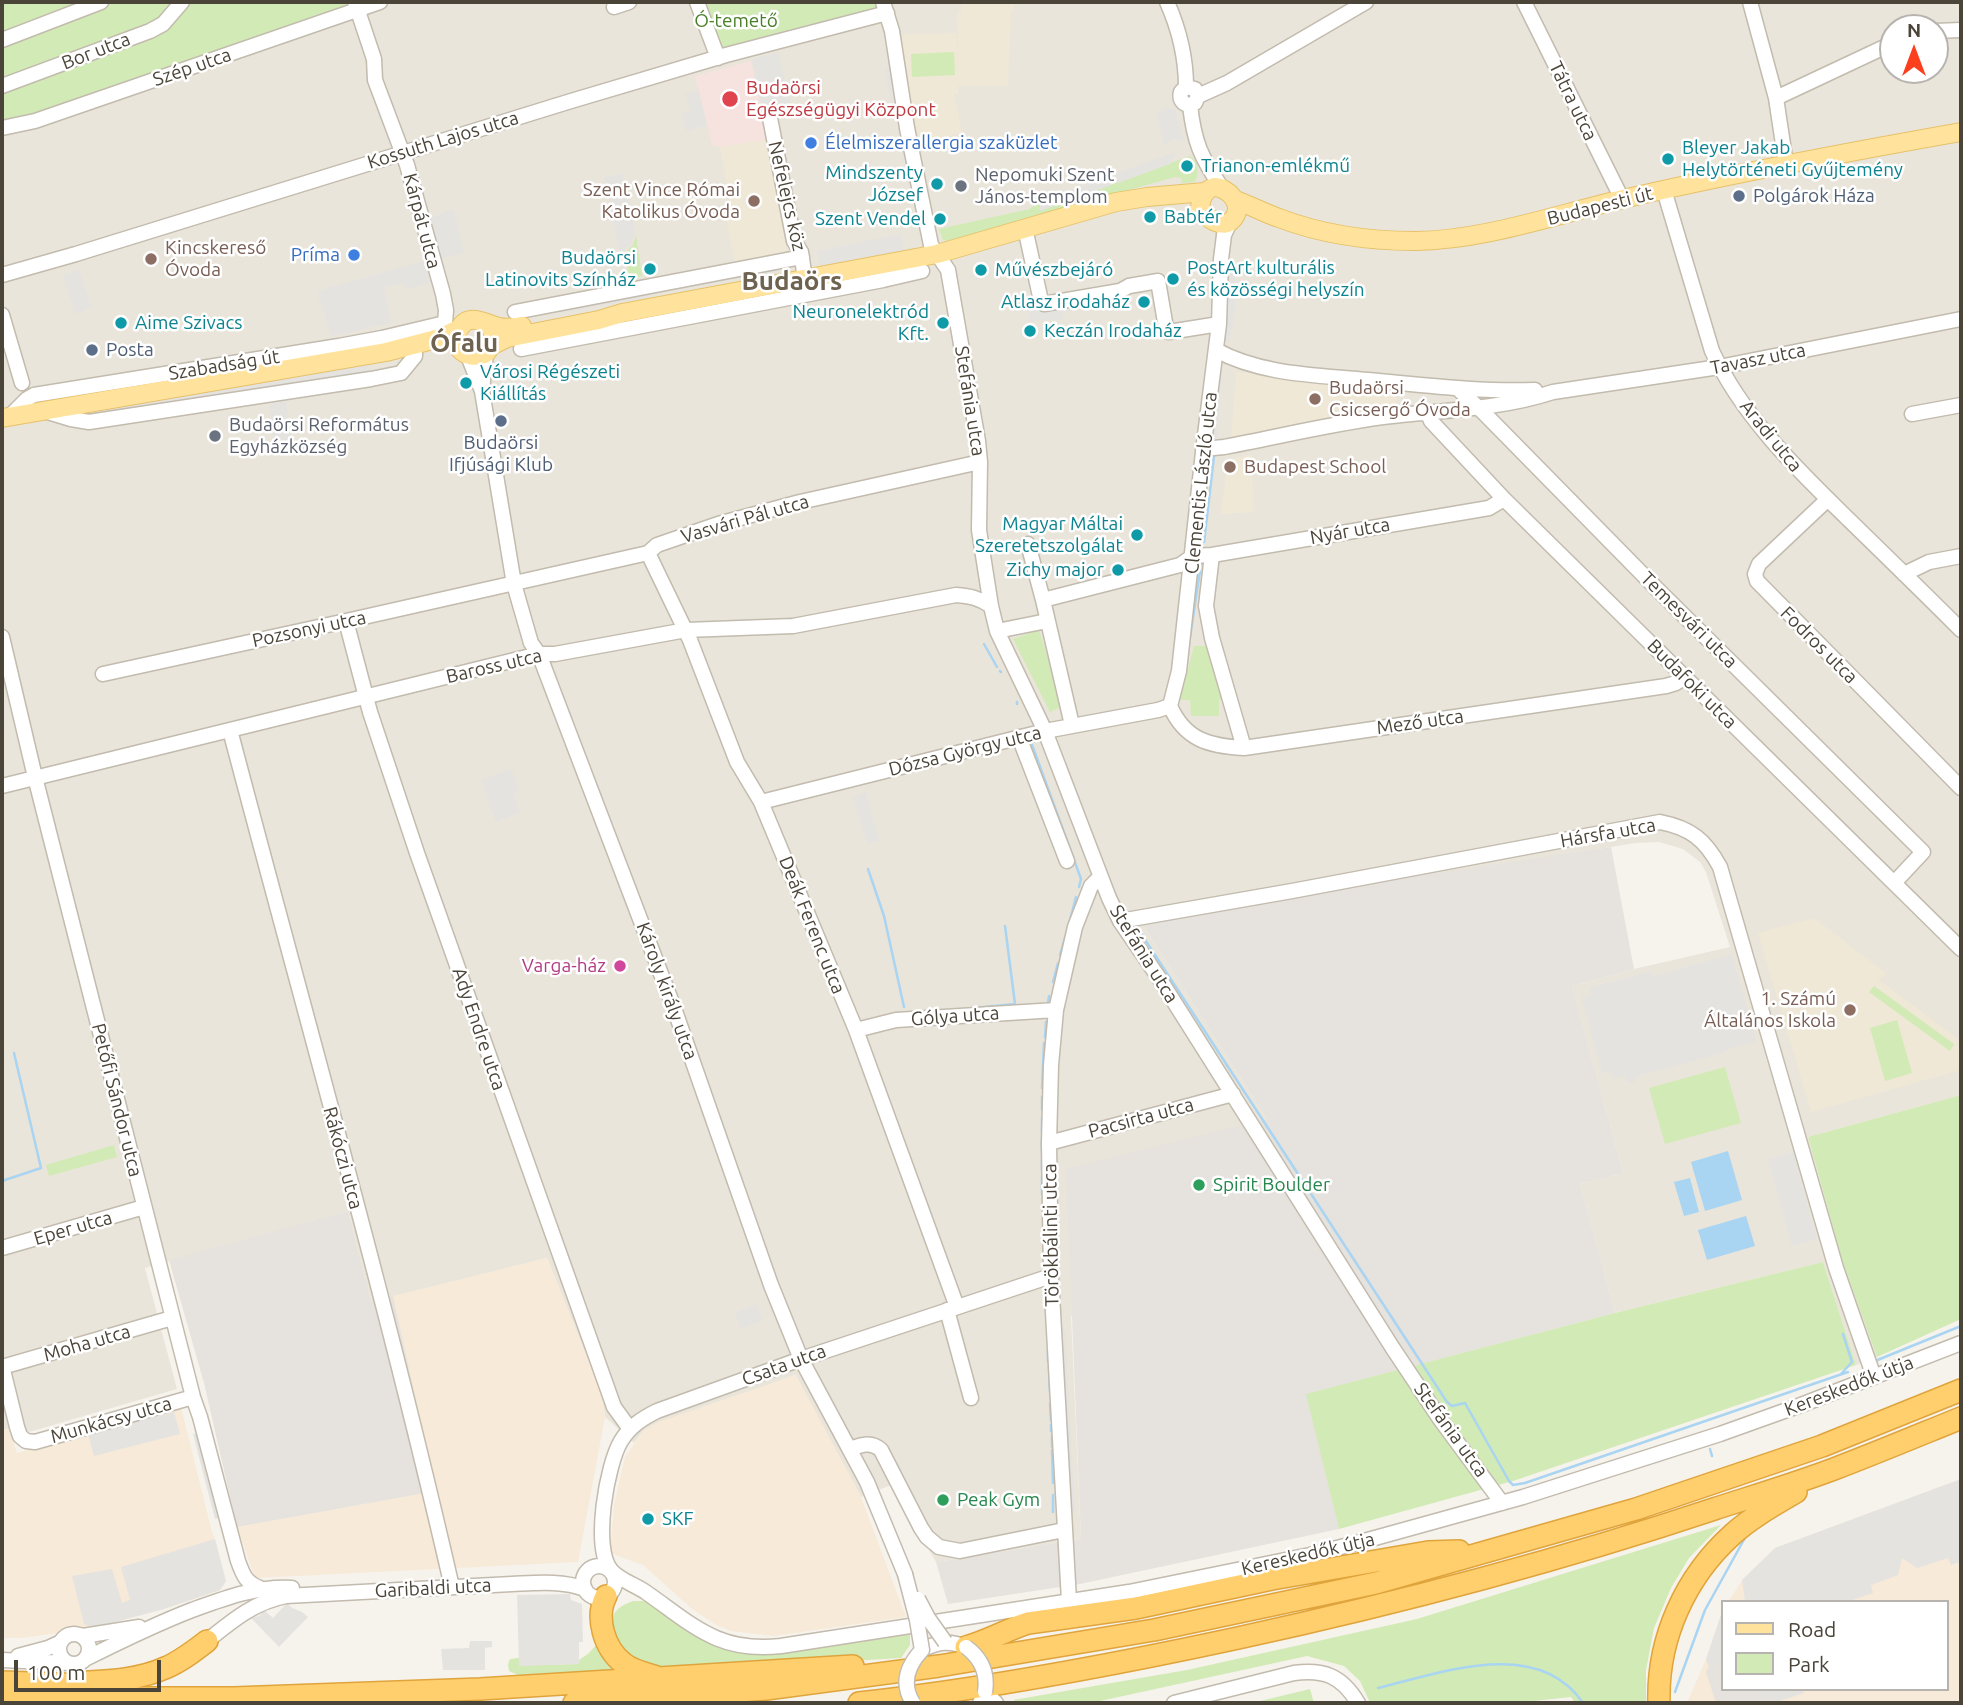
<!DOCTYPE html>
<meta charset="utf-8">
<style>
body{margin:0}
#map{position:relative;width:1963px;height:1705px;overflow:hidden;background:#f6f3ec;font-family:Ubuntu,sans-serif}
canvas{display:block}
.frame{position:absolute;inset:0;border:4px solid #4b4439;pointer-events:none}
.legend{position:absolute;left:1721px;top:1600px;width:228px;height:91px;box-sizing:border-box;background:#fff;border:2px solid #b7b4b0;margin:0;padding:9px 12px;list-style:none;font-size:21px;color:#4b4439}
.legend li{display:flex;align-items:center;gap:14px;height:35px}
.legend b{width:35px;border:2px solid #b7b4b0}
.north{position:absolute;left:1879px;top:14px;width:70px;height:70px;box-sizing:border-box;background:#fff;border:2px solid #b7b4b0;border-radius:50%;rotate:0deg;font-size:19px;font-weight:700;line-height:28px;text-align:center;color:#4b4439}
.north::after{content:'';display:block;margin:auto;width:24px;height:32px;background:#fc3f1d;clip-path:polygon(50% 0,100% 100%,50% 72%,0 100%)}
.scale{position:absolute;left:14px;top:1660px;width:147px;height:32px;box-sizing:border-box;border:4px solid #4b4439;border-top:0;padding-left:9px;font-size:21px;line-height:24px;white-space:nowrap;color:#4b4439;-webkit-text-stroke:5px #fff;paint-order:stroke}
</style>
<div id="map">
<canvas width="1963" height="1705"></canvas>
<div class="frame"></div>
<ul class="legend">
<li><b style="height:9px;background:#ffe39c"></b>Road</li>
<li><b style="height:19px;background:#d2eab5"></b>Park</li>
</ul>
<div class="north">N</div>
<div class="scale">100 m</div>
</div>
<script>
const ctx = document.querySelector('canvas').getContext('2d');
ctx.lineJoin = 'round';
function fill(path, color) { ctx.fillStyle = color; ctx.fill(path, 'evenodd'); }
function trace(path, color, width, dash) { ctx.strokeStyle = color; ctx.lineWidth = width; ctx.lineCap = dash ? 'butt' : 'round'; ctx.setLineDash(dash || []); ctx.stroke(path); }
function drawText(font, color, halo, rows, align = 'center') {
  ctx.font = font + ' Ubuntu,sans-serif'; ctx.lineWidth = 5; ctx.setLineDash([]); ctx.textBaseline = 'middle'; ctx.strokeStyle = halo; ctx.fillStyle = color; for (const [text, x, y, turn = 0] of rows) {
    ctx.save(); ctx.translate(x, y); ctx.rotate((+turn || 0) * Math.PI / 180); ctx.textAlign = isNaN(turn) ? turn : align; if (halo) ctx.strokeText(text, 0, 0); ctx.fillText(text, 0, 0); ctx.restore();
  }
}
const residential = new Path2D(`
 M2,2H1961V1095L1808,1137L1843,1263L1877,1357L1856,1365L1823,1262L1615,1313L1580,1184L1623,1173L1572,986L1634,969L1730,947L1706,872L1700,862L1683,849L1659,842L1635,843L1143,925L1267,1119L1071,1317L1081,1539L936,1562L891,1485L861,1497L795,1375L644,1430L634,1443L605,1417L601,1392L547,1258L371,1303L348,1211L145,1268L177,1389L29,1432L9,1429L2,1430ZM1893,28H1935V70H1893Z`);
const commercial = new Path2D(`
 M547,1258L601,1393L605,1417L578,1562L255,1578L237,1527L435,1491L393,1296Z
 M796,1375L861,1497L906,1617L774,1636L731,1631L716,1625L692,1609L643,1565L610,1553L614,1505L625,1457L644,1430L658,1422Z
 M181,1407L212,1532L215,1539L226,1581L220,1590L164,1609L93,1628L22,1638H2V1430L9,1429L17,1453Z
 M1961,1479V1703H1687L1706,1659L1723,1609V1689H1947V1602H1728L1742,1580L1775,1548Z`);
const industrial = new Path2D(`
 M1611,847L1634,969L1572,986L1623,1173L1580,1184L1615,1313L1307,1394L1339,1529L1080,1584L948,1604L936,1562L1081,1539L1066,1169L1267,1119L1143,925L1412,877Z
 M348,1211L371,1302L393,1296L436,1491L237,1527L204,1383L169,1260Z
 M1723,1662V1689H1761L1766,1703H1716L1706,1672L1709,1667Z`);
const education = new Path2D(`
 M961,2H1014V9L1011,10L1008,86H958V94H954L962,133L919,142L909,91L902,35L956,33L958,71L957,12H961Z
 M767,139L787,253L735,263L725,210L731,208L720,147Z
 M1236,372L1397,386L1396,412L1231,443Z
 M1252,454L1253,512L1221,514L1228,460Z
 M1814,918L1887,974L1878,979L1961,1041V1070L1811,1112L1758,933Z`);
const medical = new Path2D(`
 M751,61L767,139L720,147L712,145L695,76Z`);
const green = new Path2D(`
 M2,2H380L2,128Z
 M697,2H883L887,13L718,58Z
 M954,52L955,75L912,77L911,54Z
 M1190,156C1199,162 1198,169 1197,178L1194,182L1182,183L1181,178L1175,177L948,241L943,240L939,229L1030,209L1040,201L1041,210Z
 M636,235L642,276L630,279L624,254L633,245Z
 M1039,630L1063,706L1050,712L1013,639Z
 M1194,646H1210L1224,699L1219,700V716H1191L1190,700H1180Z
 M1874,986L1954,1044L1950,1051L1869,992Z
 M1897,1020L1912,1073L1885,1081L1870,1028Z
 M1725,1067L1741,1123L1665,1144L1649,1088Z
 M1961,1095V1319L1877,1357L1843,1263L1808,1137Z
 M114,1145L117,1157L49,1176L46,1165Z
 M1823,1262L1856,1365L1513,1481L1339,1529L1306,1394L1615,1313Z
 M1721,1525L1689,1558L1671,1588L1654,1628L1646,1670V1703H1575L1571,1697L1515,1703H1370L1360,1681L1344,1666L1307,1656L1091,1703H1021L1013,1700L1187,1670L1417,1619Z
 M633,1601H646L691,1634L716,1646L737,1652L751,1653L910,1632V1645L901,1658L663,1672L627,1662C616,1637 597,1613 633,1601Z
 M597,1644L620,1672L518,1675L509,1671L508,1664L510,1659L519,1658V1665L579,1664V1660L589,1653Z
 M1310,1689L1314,1703H1252Z`);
const parking = new Path2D(`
 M778,52L791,105L762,110L752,59Z
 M896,62L903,102L891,104L885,70Z
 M699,90L707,125L686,131L681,114L690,111L685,94Z
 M1164,108L1175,109L1184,141L1173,139L1165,145L1156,116Z
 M907,128L921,198L911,200L897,130Z
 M1175,152L1170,164L1118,183L1115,174Z
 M623,173L635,232L631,243L620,254L604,177Z
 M1109,176L1112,185L1040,211V201Z
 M454,209L464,253L438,260L427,219Z
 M901,234L904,252L825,268L821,266L817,251Z
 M427,260L433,281L406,290L404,283L384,288L391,323L331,336L317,291Z
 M781,261L775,272L676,290L679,281Z
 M1221,262H1234L1236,291L1234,322L1228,343L1218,338Z
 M79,270L92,308L75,314L63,275Z
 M649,284L651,297L560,313L557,301Z
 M1120,291L1123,305L1063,312V319L1029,321L1028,309Z
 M369,363L371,379L96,421L94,408Z
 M1214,368H1222L1217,443H1204Z
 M286,401L292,444L274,447L269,404Z
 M511,769L519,790L513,792L520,813L496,822L481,780Z
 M866,792L879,841L867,844L853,797Z
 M1732,954L1756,1041L1727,1049L1726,1052L1638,1076L1634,1082L1627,1083L1625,1076L1614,1079L1611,1071L1602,1073L1582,998L1591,996L1589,988L1651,971L1653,976Z
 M1793,1152L1817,1239L1792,1246L1768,1159Z
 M756,1304L763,1320L741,1329L735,1312Z
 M1065,1329L1075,1511L1063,1512L1053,1330Z
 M174,1412L180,1434L94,1456L88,1434Z
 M204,1431L226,1516L215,1519L193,1434Z
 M1961,1479V1562L1951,1565L1948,1558L1917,1568L1902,1558L1898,1575L1871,1585L1873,1593L1847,1602H1745L1742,1580L1775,1548Z
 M215,1539L226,1581L220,1590L164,1609L93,1628L84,1624L72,1576L112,1569L122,1603L130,1600L121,1567Z
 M570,1594L571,1600L582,1604L583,1642H579V1664L519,1666L517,1595Z
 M287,1603L292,1608L302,1612L308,1617L279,1647L251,1618L259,1616L264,1610L273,1618Z
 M1723,1609V1662L1709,1667L1706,1659Z
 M470,1641H492V1647L485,1648V1670H443L441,1649L469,1648Z
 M1761,1689H1803L1804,1693L1774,1703H1766Z`);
const water = new Path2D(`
 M1728,1151L1742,1200L1705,1211L1691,1162Z
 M1690,1178L1699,1212L1684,1216L1674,1182Z
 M1746,1216L1755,1246L1707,1260L1698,1230Z`);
const stream = new Path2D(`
 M1204,542L1214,456
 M1190,637L1201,564
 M984,644L997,667
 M1000,671L1001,672
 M1017,702V704
 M1031,742L1081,879L1079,887
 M868,869L884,916L904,1007
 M1069,924L1076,897
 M1138,929L1447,1402L1452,1406L1465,1403L1509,1481L1513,1485L1525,1483L1848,1372
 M1060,955L1065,938
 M1053,982L1058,963
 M1048,1003L1049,996
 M974,1008L1015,1004L1005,926
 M1045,1037L1046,1022
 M1042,1088L1044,1043
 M1042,1110V1097
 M1042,1132V1118
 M1042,1138V1152
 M1042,1170V1159
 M1042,1177V1194
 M2,1181L41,1168L14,1053
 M1043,1229V1241
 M1044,1254V1263
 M1048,1350V1361
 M1875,1361L1961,1326
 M1049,1368L1050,1391
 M1841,1374L1852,1362L1843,1334
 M1050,1404L1051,1420
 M1051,1425V1431
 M1052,1436V1447
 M1710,1449L1712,1456
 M1052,1450L1053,1483
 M1053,1512V1495
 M1378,1688C1440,1673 1538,1636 1583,1703
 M1675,1692L1705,1610L1746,1536`);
const minor = new Path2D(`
 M697,2L718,58
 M883,2L892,31L907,128L931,245L948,270L978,441L980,462L979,530L991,606L997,631L1045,731L1109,898L1120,921L1159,978L1392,1347L1440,1419L1502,1503
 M1167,2C1179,29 1186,58 1186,87L1181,92C1179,99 1182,104 1190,105L1195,103L1198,96L1195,89L1186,87
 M1524,2L1622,199
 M1750,2L1776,98L1786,164
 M614,7L629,2
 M1935,31L1961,30
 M2,40L101,2
 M2,86L150,31L163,24L182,2
 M1198,96L1227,83L1366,2
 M1776,98L1893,43
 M1190,105C1194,142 1201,158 1222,188
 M769,113L794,241L801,252L805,279
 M2,128L35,121L380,2
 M1664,190L1712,351C1743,417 1795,467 1846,517C1885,555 1923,592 1961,630
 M1025,228L1041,301L1044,304L1120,291L1129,286L1158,281L1166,328L1169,332L1219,324
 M2,275L76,254L571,101L726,55L887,13
 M883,280L922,271
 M515,312L802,257
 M2,315L22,383
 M521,349L883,280L880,266
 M1216,350C1261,375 1318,375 1368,380C1424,385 1479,392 1535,390
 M468,356L482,391L514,584L531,643L539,654L674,1008L771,1285L801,1359L867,1482L905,1574
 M1457,388L1483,412L1656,588L1923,852L1894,883
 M482,390L486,353
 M48,412L71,419L89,422L371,379L401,373L415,356V351
 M1428,414L1431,421L1504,499L1961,949
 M1912,414L1961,405
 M10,416L27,399L34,395L339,346L382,338L445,323L446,310L443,294L407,165L375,80L374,59L355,2
 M1203,449L1224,447C1277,437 1330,424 1383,417C1440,410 1498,410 1553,392L1719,367L1961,319
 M1828,499L1759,564L1755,574L1757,581L1961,788
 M1028,544L1043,600L1072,725
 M648,553L690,640L737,762L761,802L856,1030L957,1307
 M1212,555L1206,606L1212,638L1244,748
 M1904,574L1929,562L1961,556
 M1043,600L1180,565L1193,556L1212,555L1489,508L1504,499
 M346,621L370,712L417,853L614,1407L630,1429
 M997,631L1047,621
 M2,637L35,777L193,1397L200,1417L238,1561C243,1575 246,1583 260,1588
 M103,674L346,621L648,553L657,545L718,524L800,502L980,462
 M1170,706C1185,740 1209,746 1244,748L1666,686L1676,683L1685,677
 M1170,706L1179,671L1204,443L1219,324L1221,259L1224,235L1230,222
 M230,730C305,1015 386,1299 452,1587
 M1019,737L1067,861
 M2,786L539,654H555L686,630L793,626L956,595C970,596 979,598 991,606
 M761,802L1045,731L1158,710L1170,706
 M1120,921L1292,891L1660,822C1690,828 1705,839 1720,867L1836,1268L1874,1377
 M856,1030L896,1020L1056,1010
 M1049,1143L1233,1094
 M2,1248L144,1207
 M1051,1276L801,1359L657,1411C643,1418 630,1426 621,1441C607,1464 592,1548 611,1570C619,1580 636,1585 647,1593C694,1626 719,1653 781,1646L1129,1592L1310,1555L1364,1541L1523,1497L1720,1434L1801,1405L1961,1343
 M947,1310L971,1398
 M2,1366L17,1427L20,1436L26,1441L35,1442L193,1397
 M2,1367L172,1318
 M850,1449C861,1445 871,1441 881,1450L921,1528L927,1537L939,1547L960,1551L1064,1530
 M583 1582a16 16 0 1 1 32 0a16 16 0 1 1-32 0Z
 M1069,1601L1051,1276L1049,1143L1051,1065L1056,1010L1075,927L1091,886L1100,877
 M59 1649a15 15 0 1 1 30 0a15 15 0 1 1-30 0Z
 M83,1636L139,1627
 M207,1641C232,1621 254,1602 286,1596L512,1584C535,1583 562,1580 585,1589
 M922,1650C937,1642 949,1640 966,1647
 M18,1656L48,1648L61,1642
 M87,1658C121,1641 156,1624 192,1610C225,1598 256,1586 292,1588
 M2,1660L69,1663
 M980,1703L985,1692L996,1703
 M1174,1703L1294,1673C1324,1669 1342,1676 1358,1703`);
const major = new Path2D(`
 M1214,187C1228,187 1245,205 1233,219C1223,231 1206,218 1200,208C1201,198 1204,190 1214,187Z
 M1235,200C1250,205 1264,213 1279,218C1321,234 1370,241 1415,241C1485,240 1554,215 1623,199C1735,173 1848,152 1961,132
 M487,324C497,334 495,343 486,353C469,362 448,348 459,329C469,311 486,324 499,327C507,329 515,327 522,326
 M493,345L507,338L599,320L622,313L937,254L1116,202L1147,197L1205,192
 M2,418L386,352L440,338L459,329`);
const highway = new Path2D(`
 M606,1596C595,1617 604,1648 623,1663C631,1670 643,1673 654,1676
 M966,1647C988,1641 1006,1630 1028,1623L1136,1608L1272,1579L1428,1552L1459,1551
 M2,1682L86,1685
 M72,1683C103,1681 136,1681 165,1668C180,1662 194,1651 207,1641
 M2,1698H234L480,1689L853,1666
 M574,1703L766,1689L939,1666L1154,1630L1376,1583L1636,1509L1822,1446L1961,1390
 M859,1703C987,1689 1113,1665 1238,1638C1399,1603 1558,1561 1714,1509C1754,1496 1794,1484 1834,1469C1876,1453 1919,1435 1961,1418
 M1659,1703C1657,1639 1685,1577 1733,1534C1752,1517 1774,1505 1796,1492`);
const minorBridge = new Path2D(`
 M905,1574L917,1620L922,1650C907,1666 901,1684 913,1703
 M918,1599L928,1618L945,1642
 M966,1647C981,1658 988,1673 985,1692`);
const markers = [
 [730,99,9,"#e0444e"],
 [811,143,7,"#3f7fe0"],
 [1668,159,7,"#0f9aa8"],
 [1187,166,7,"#0f9aa8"],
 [937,184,7,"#0f9aa8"],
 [961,186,7,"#6b7280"],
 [1739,196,7,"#5c6f8a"],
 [754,201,7,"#8d6e63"],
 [1150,217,7,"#0f9aa8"],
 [940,219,7,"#0f9aa8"],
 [354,255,7,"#3f7fe0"],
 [151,259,7,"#8d6e63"],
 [650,269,7,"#0f9aa8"],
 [981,270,7,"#0f9aa8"],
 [1173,279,7,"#0f9aa8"],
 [1144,302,7,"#0f9aa8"],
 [121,323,7,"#0f9aa8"],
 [943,323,7,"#0f9aa8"],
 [1030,331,7,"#0f9aa8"],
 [92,350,7,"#5c6f8a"],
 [466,383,7,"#0f9aa8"],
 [1315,399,7,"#8d6e63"],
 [501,421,7,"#5c6f8a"],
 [215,436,7,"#6b7280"],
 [1230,467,7,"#8d6e63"],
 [1137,535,7,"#0f9aa8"],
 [1118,570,7,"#0f9aa8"],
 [620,966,7,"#d1479c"],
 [1850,1010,7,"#8d6e63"],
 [1199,1185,7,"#2e9e5b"],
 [943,1500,7,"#2e9e5b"],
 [648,1519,7,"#0f9aa8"]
];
const parkNames = [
 ["Ó-temető",736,21]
];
const streetNames = [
 ["Bor utca",96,51,-21],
 ["Szép utca",192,67,-19],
 ["Tátra utca",1573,101,64],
 ["Kossuth Lajos utca",443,140,-17],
 ["Nefelejcs köz",787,196,77],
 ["Budapesti út",1600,206,-14],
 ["Kárpát utca",422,221,75],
 ["Tavasz utca",1758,359,-11],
 ["Szabadság út",224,365,-9],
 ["Stefánia utca",970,401,81],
 ["Aradi utca",1771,436,51],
 ["Clementis László utca",1201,483,-84],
 ["Vasvári Pál utca",745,519,-16],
 ["Nyár utca",1350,531,-10],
 ["Temesvári utca",1689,620,45],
 ["Pozsonyi utca",309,629,-12],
 ["Fodros utca",1819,645,45],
 ["Baross utca",494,666,-13],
 ["Budafoki utca",1692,684,45],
 ["Mező utca",1420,722,-8],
 ["Dózsa György utca",965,751,-14],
 ["Hársfa utca",1608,833,-10],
 ["Deák Ferenc utca",812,925,68],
 ["Stefánia utca",1144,954,58],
 ["Károly király utca",667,991,70],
 ["Gólya utca",955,1016,-4],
 ["Ady Endre utca",479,1029,71],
 ["Petőfi Sándor utca",117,1100,76],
 ["Pacsirta utca",1141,1118,-15],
 ["Rákóczi utca",343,1158,75],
 ["Eper utca",73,1228,-16],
 ["Törökbálinti utca",1051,1235,-91],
 ["Moha utca",87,1343,-16],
 ["Csata utca",784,1365,-20],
 ["Kereskedők útja",1849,1386,-21],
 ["Munkácsy utca",111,1420,-16],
 ["Stefánia utca",1451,1430,54],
 ["Kereskedők útja",1308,1554,-13],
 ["Garibaldi utca",433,1588,-3]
];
const healthNames = [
 ["Budaörsi",746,88],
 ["Egészségügyi Központ",746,110]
];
const shopNames = [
 ["Élelmiszerallergia szaküzlet",825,143],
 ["Príma",340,255,"right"]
];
const cultureNames = [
 ["Bleyer Jakab",1682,148],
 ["Helytörténeti Gyűjtemény",1682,170],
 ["Trianon-emlékmű",1201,166],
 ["Mindszenty",923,173,"right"],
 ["József",923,195,"right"],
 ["Babtér",1164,217],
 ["Szent Vendel",926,219,"right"],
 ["Budaörsi",636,258,"right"],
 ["Latinovits Színház",636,280,"right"],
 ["PostArt kulturális",1187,268],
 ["és közösségi helyszín",1187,290],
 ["Művészbejáró",995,270],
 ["Atlasz irodaház",1130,302,"right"],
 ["Neuronelektród",929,312,"right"],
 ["Kft.",929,334,"right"],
 ["Aime Szivacs",135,323],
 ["Keczán Irodaház",1044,331],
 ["Városi Régészeti",480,372],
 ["Kiállítás",480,394],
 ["Magyar Máltai",1123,524,"right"],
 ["Szeretetszolgálat",1123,546,"right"],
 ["Zichy major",1104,570,"right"],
 ["SKF",662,1519]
];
const worshipNames = [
 ["Nepomuki Szent",975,175],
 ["János-templom",975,197],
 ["Budaörsi Református",229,425],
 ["Egyházközség",229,447]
];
const educationNames = [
 ["Szent Vince Római",740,190,"right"],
 ["Katolikus Óvoda",740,212,"right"],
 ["Kincskereső",165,248],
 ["Óvoda",165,270],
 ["Budaörsi",1329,388],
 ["Csicsergő Óvoda",1329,410],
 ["Budapest School",1244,467],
 ["1. Számú",1836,999,"right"],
 ["Általános Iskola",1836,1021,"right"]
];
const serviceNames = [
 ["Polgárok Háza",1753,196],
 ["Posta",106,350],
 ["Budaörsi",501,443,"center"],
 ["Ifjúsági Klub",501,465,"center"]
];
const hotelNames = [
 ["Varga-ház",606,966]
];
const leisureNames = [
 ["Spirit Boulder",1213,1185],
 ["Peak Gym",957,1500]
];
const districtNames = [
 ["Budaörs",792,281],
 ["Ófalu",464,343]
];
fill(residential, '#eae5da');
fill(commercial, '#f7ead8');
fill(industrial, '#e6e2dd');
fill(education, '#efe8d6');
fill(medical, '#f6e3e0');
fill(green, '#d2eab5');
fill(parking, '#e5e3e0');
fill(water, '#a9d4f2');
trace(stream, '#a9d4f2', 2.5);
trace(minor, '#c2bbae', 17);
trace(major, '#e6c16a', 20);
trace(highway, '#e0a43c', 24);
trace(minor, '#fff', 14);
trace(major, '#ffe39c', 18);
trace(highway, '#ffcf6e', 21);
trace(minorBridge, '#c2bbae', 17, []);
trace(minorBridge, '#fff', 14);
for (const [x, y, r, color] of markers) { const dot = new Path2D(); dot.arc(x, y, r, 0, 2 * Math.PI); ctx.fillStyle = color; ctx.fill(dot); trace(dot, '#fff', 2.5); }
drawText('19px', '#4a7f2a', '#fff', parkNames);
drawText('19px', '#4b4439', '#fff', streetNames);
drawText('19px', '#be3a42', '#fff', healthNames, 'left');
drawText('19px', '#366cbe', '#fff', shopNames, 'left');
drawText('19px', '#0d838f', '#fff', cultureNames, 'left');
drawText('19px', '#5b616d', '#fff', worshipNames, 'left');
drawText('19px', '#785e54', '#fff', educationNames, 'left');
drawText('19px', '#4e5e75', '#fff', serviceNames, 'left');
drawText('19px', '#b23c85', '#fff', hotelNames, 'right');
drawText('19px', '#27864d', '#fff', leisureNames, 'left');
drawText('bold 26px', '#6e6250', '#fff', districtNames);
</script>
